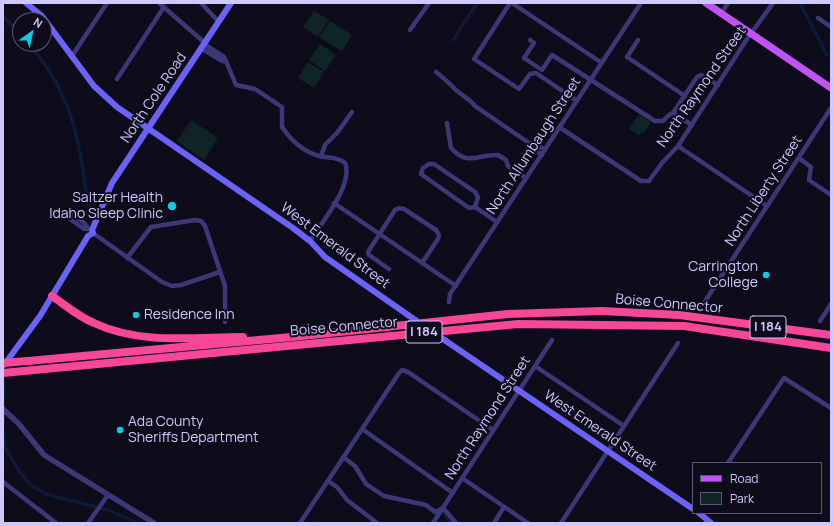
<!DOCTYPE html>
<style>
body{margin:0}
#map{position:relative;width:834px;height:526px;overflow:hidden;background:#0e0b1a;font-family:Manrope,sans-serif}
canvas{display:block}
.frame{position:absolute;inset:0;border:4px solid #cfc7fd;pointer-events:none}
.legend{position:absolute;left:692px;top:462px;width:130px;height:52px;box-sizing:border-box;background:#0e0b1a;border:1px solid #5b5675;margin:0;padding:5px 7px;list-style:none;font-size:12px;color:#cfc7fd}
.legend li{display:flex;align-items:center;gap:8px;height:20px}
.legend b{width:20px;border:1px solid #5b5675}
.north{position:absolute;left:12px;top:12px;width:40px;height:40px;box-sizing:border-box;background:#0e0b1a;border:1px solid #5b5675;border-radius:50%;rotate:33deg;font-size:11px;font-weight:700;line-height:16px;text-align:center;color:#cfc7fd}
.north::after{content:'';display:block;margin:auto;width:14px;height:18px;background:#09cbe7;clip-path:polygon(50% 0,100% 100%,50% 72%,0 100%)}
</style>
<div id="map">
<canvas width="834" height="526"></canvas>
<div class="frame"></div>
<ul class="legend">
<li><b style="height:5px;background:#bf53f8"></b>Road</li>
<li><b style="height:11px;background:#0f2424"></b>Park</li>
</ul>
<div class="north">N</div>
</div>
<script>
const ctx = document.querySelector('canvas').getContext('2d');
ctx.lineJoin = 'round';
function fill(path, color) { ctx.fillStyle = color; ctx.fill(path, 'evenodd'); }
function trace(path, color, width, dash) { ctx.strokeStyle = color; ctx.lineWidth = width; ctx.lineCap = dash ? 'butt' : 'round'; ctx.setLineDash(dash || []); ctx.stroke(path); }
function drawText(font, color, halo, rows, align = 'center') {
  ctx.font = font + ' Manrope,sans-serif'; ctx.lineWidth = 4; ctx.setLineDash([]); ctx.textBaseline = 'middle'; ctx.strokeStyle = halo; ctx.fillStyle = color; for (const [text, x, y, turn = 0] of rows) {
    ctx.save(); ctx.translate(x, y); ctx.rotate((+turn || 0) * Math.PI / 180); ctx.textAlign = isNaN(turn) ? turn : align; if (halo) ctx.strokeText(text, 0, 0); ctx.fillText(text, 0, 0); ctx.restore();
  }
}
const green = new Path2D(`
 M314,11L329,20L318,37L303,27Z
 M330,21L352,35L342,51L319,37Z
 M320,44L336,55L325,71L309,60Z
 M308,62L324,72L314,88L298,78Z
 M639,114L651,122L643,134L641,133L639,135L629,129Z
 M191,120L218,138L204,160L177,141Z`);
const stream = new Path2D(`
 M194,3L208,15`);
const canal = new Path2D(`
 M800,3L827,55
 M3,16L20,33
 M453,40L477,3
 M29,44C74,96 79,141 88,206
 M4,381L3,432L5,448L21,474L32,486L46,494L108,510L138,523
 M444,514L451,523`);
const minor = new Path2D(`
 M159,3L205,43
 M201,3L219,22
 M510,3L474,59L519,89L530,74L536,73L577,101
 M512,3L602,63
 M721,14L728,3
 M818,18L831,27
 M410,30L429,3
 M530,40L534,43L524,58L542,70L552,55L655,121H663L669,115L673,113L692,125
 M638,40L627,57L685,96
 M201,48L222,61H226L224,57L204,44
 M72,56L107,3
 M226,61L236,85L255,89L282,107V127C291,140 304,152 319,156C327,158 339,157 345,163C354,185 321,223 310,241
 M436,72C444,78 449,83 455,89C462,96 470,99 475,106L529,143
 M117,79L164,7
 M673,113L697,77L701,75L718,85
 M447,123L451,148C468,167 478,154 498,155L506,160L508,166L526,178
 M559,127L641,181H649L662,163L678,146L747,39L773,3
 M678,146L767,206
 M542,155L532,148L529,143L535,144L545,150
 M321,156L325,145L337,133L352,112
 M799,158L811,167L809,180L831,195
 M429,164H434L475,192L478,197L475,207L469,208L421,174L423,168Z
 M334,203L456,286
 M475,207L497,222
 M59,211C68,212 85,220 88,229
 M59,211L84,229H88
 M93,233L162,282L172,286L181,285L220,272
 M127,258L151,227L195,220L201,221L205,226L225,286V322
 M389,269L369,255L368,252L395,210L399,208L404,209L436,230L439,235L438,239L422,263
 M449,302L450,294L641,3
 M702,306L831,108
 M820,321L831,304
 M535,366L624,426
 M362,429L453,493
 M343,457L355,466L366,484L384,496L426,505L435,512L443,508L456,523
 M728,463L784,378L831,408
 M462,478L528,523
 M328,481L337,487L347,500L377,523
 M3,482L56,523
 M88,523L108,495
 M300,523L399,373L402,370L408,372L493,430
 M433,523L552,340
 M494,523L504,507
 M561,523L678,343`);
const tertiary = new Path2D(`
 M3,409L19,424L44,455L154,523`);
const secondary = new Path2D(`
 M26,3L42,16L94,86L117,107L293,228L310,241L325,257L408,315
 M93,233L92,230L112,183L231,3
 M446,341L693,509
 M4,365L40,316L88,236L93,233
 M699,513L711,523`);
const primary = new Path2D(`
 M706,3L831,88`);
const motorway = new Path2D(`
 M52,296C65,305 79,317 94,323C141,345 193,337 243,337
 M28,361L292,337L508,314L602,311L679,315L831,335
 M3,373L518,324L684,326L831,348`);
const secondaryBridge = new Path2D(`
 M408,315L446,341`);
const motorwayBridge = new Path2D(`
 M3,363L28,361`);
const markers = [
 [172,206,5,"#09cbe7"],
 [766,275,4,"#09cbe7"],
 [136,315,4,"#09cbe7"],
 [120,430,4,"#09cbe7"]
];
const shields = [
 [768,327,36],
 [424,332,36]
];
const shieldNames = [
 ["I 184",768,327],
 ["I 184",424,332]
];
const streetNames = [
 ["North Raymond Street",702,87,-55],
 ["North Cole Road",154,98,-56],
 ["North Allumbaugh Street",534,146,-57],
 ["North Liberty Street",764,191,-57],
 ["West Emerald Street",335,246,37],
 ["Boise Connector",669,304,5],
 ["Boise Connector",344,327,-5],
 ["North Raymond Street",488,418,-57],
 ["West Emerald Street",600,431,34]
];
const poiNames = [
 ["Saltzer Health",163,198],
 ["Idaho Sleep Clinic",163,214],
 ["Carrington",758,267],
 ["College",758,283],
 ["Residence Inn",144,315,"left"],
 ["Ada County",128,422,"left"],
 ["Sheriffs Department",128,438,"left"]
];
fill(green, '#0f2424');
trace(stream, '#0c1b39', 1);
trace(canal, '#0c1b39', 3.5);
trace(minor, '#3c3878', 4.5);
trace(tertiary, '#3c3878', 5.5);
trace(secondary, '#6a62f9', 6);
trace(primary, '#bf53f8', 7);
trace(motorway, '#f84797', 8);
trace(secondaryBridge, '#6a62f9', 6);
trace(motorwayBridge, '#f84797', 8);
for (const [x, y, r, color] of markers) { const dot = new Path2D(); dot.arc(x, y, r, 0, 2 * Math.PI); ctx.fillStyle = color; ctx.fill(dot); trace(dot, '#0e0b1a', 1.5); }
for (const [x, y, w] of shields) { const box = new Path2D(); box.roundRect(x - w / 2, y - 11, w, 22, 3); ctx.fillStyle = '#0e0b1a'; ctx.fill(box); trace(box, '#cfc7fd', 1); }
drawText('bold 13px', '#cfc7fd', null, shieldNames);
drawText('14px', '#cfc7fd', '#0e0b1a', streetNames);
drawText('14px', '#cfc7fd', '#0e0b1a', poiNames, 'right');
</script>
